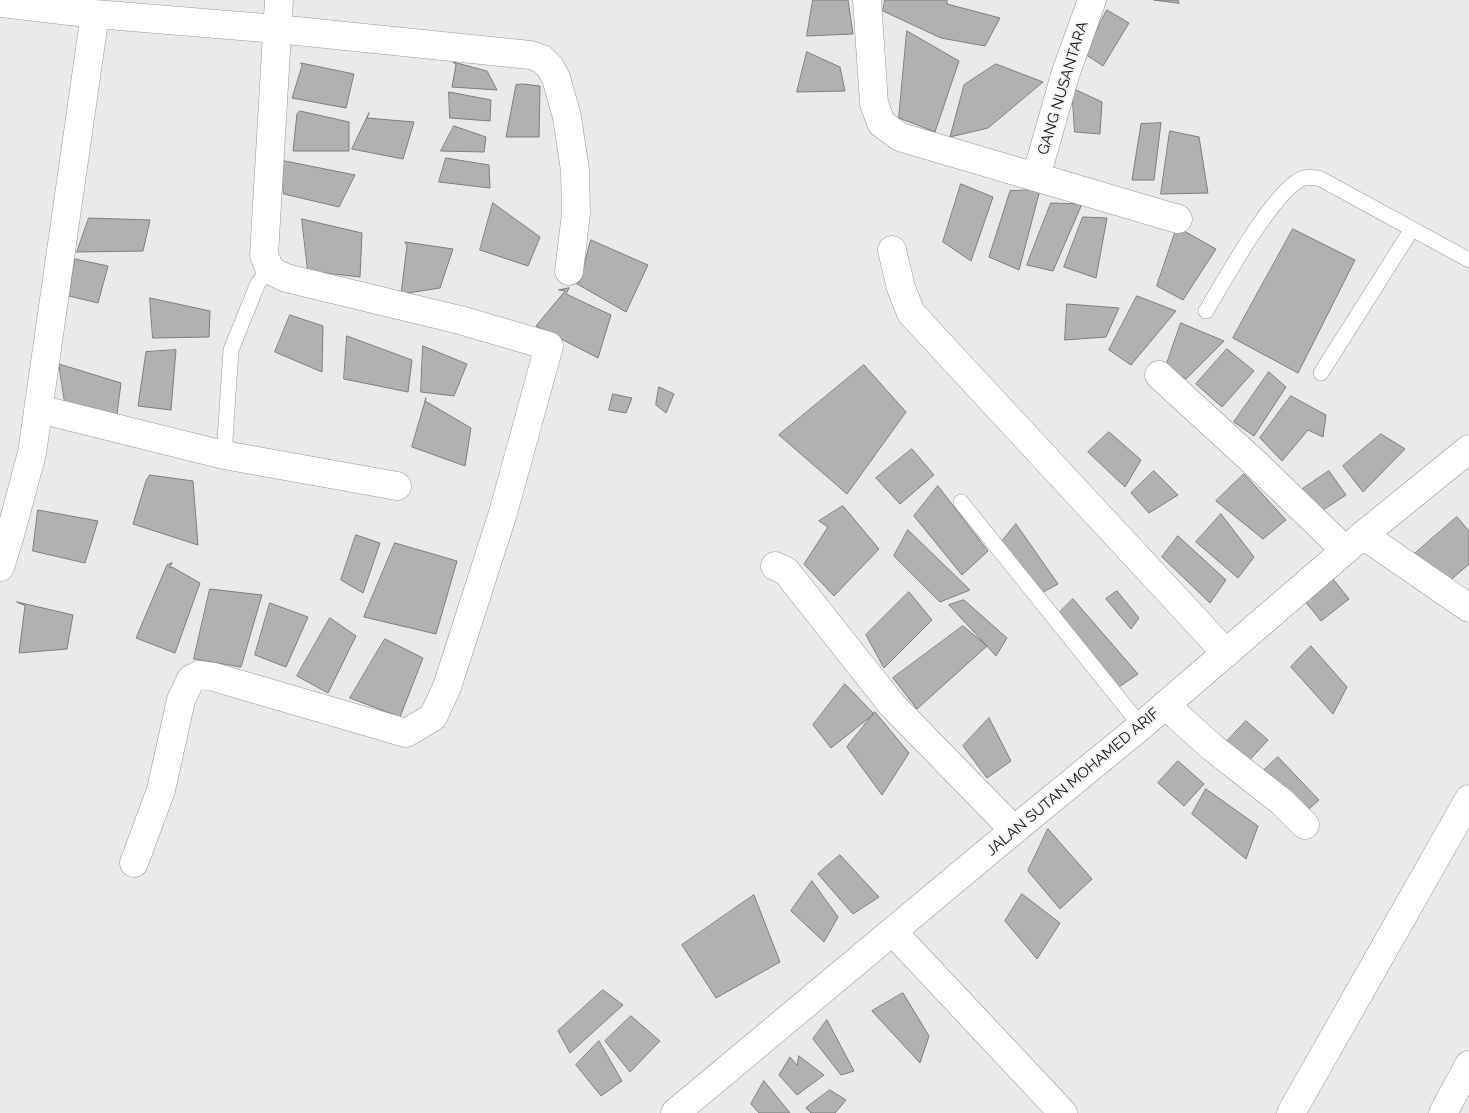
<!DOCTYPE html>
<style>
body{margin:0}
canvas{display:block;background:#e9ebe8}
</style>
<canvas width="1469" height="1113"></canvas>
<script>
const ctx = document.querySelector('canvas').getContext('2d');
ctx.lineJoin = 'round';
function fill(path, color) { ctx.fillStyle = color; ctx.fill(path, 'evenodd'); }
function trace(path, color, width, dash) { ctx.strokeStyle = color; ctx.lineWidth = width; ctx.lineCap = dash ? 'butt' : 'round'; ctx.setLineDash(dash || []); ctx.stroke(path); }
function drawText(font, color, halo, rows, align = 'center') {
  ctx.font = font + ' Raleway,sans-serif'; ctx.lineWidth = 4; ctx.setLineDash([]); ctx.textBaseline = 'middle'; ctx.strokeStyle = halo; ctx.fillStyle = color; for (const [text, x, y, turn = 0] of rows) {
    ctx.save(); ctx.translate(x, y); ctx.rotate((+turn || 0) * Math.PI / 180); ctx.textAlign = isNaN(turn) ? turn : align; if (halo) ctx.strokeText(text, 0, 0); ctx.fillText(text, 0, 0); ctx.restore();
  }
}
const building = new Path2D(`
 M813,0H848L853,34L807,36Z
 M885,0H947V4L1000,18L985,46L941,38L883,11Z
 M1154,0H1178L1179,3Z
 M1107,10L1129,23L1103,66L1085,54Z
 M907,31L959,61L935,132L899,118Z
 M807,52L840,67L845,91L797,92Z
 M453,62L487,71L497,90L452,87L456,65Z
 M301,63L354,74L346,108L292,98L302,66Z
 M996,64L1043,82L988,128L950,137L964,85Z
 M523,84L540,86L539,137H506L516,85Z
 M1072,88L1102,102L1100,134L1075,132Z
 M449,92L491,100L490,121L450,118Z
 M300,111L349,122V151H293L297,114Z
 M369,113L367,118L414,122L403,159L352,149Z
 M1161,123L1154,180H1132L1141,124Z
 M454,126L486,137L484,152L441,151Z
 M1170,131L1199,137L1208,193L1161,194Z
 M446,158L489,165L490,188L439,182Z
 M280,160L355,175L339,207L284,194Z
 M961,184L993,197L971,261L943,242Z
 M1040,190L1019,270L989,257L1010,191Z
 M493,203L540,237L528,266L480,250Z
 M1051,203L1082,204L1053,271L1027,265Z
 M1083,217L1107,218L1096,278L1064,267Z
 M89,218L150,220L143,251L77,252Z
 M302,219L362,233L360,277L308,271Z
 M1177,227L1216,249L1183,300L1157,286Z
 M1293,229L1355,260L1298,373L1233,338Z
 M591,240L648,265L626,312L572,281L579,282Z
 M405,242L453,249L440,288L401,294L407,246Z
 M75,259L108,266L98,303L69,296Z
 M569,288L566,294L611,315L598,358L536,326L565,291L559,290Z
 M1137,296L1176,311L1131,365L1109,350Z
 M150,298L210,311L209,337L153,338Z
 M1067,304L1119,308L1106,337L1065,340Z
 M290,315L323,326L322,372L275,352Z
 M1181,323L1224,341L1186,379L1165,369Z
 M347,336L412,360L408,392L344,379Z
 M423,346L467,364L454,396L421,392Z
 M1227,349L1254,371L1222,407L1196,384Z
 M176,350L171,410L138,406L146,352Z
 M59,364L121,383L117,414L65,403Z
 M864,365L906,412L847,494L779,435Z
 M1269,372L1286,387L1254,436L1234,422Z
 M659,387L674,394L666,413L656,405Z
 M613,394L632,398L626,413L609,410Z
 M1291,396L1326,415L1323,437L1308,430L1282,461L1260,438Z
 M426,398L425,401L471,428L465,466L412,447Z
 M1109,432L1141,460L1125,487L1088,452Z
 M1381,434L1405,449L1363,492L1343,466Z
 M912,449L934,475L900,504L876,478Z
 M1154,471L1178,495L1149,513L1131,493Z
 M1329,471L1346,495L1317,514L1301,490Z
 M1244,474L1286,520L1263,539L1216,501Z
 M150,475L193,481L198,545L133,524L146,481Z
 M938,486L988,551L962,575L914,516Z
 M843,506L879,549L834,596L804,564L828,527L819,521Z
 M38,510L98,521L85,563L33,551Z
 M1221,514L1254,557L1238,578L1196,542Z
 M1457,517L1469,531V564L1446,584L1404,563Z
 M1016,524L1058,584L1036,596L999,545Z
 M908,530L970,590L940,602L894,556Z
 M356,535L380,543L363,593L341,580Z
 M1178,536L1226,580L1210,603L1162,557Z
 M395,543L457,561L436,634L364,617Z
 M172,563L169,568L172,567L200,583L175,653L136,638L167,565Z
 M1333,579L1349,599L1321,621L1305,601Z
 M210,589L262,595L241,667L194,659Z
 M1117,591L1139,618L1131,629L1106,599Z
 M909,592L932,620L884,668L866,635Z
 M1073,599L1138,674L1113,691L1054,618Z
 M964,600L1007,638L996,656L949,605Z
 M17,602L73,615L67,649L19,653L25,606Z
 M270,603L308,617L286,667L255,655Z
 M330,618L356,636L328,693L297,676Z
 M963,626L987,646L917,709L893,678Z
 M385,639L423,658L400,717L350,698Z
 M1311,646L1347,687L1333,714L1291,667Z
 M845,684L874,714L831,748L813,725Z
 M875,712L909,753L882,795L847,747Z
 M989,718L1011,761L987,778L963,746Z
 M1246,721L1268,740L1245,765L1217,752Z
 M1278,757L1319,800L1302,815L1261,773Z
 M1178,761L1204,784L1184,806L1158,783Z
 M1206,789L1258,826L1246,859L1192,814Z
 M1048,829L1092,879L1060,909L1028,871Z
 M840,855L879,897L853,914L818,874Z
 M812,881L838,917L824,942L791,911Z
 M1022,894L1060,923L1037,959L1005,921Z
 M754,895L780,962L716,998L682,945Z
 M603,990L623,1005L570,1053L558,1031Z
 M903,993L929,1036L920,1063L872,1011Z
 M631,1016L660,1041L630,1072L605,1041Z
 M827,1020L854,1071L841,1075L813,1039Z
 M599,1041L622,1081L601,1096L576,1065Z
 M799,1056L824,1075L797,1095L779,1075L790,1057L797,1065Z
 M764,1081L790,1113H759L751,1104Z
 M830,1090L846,1100L835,1113H811L806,1108Z`);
const lane = new Path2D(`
 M1206,311C1223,283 1275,187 1304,178C1308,177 1315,178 1319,178L1469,260
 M1321,373L1412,229
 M224,455L231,350L258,283L270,270
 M961,502L1141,726`);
const street = new Path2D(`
 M867,0L874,103L881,123L900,137L1178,219
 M0,3L95,14L277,29L530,55L542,59L550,67L556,78L567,117L575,170L576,214L569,271
 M1036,177L1065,75L1092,0
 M892,250L901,288L911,313L1226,653
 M1159,375L1255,463L1345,550
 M39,409L224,455L397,486
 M1363,535L1469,608
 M775,566L786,571L892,705L1014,830
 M0,567L10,535L32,453L95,14
 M1165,705L1213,748L1282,802L1305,825
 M134,863L161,790L181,700L191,679L199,675L214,677L406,733L433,717L447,687L503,513L549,346L460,320L286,278L270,270L264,255L279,0
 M893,932L1063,1113
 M1291,1113L1469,799
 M1443,1113L1469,1065`);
const secondary = new Path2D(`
 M675,1113L1014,830L1141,726L1363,535L1469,449`);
const streetNames = [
 ["GANG NUSANTARA",1063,88,-73],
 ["JALAN SUTAN MOHAMED ARIF",1073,782,-40]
];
fill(building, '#b0b2af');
trace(building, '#7d7e7c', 1);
trace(lane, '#969795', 16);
trace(street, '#969795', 29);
trace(secondary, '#969795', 29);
trace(lane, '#fff', 15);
trace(street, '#fff', 28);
trace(secondary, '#fff', 28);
drawText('15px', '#101110', '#f6f8f5', streetNames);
</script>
